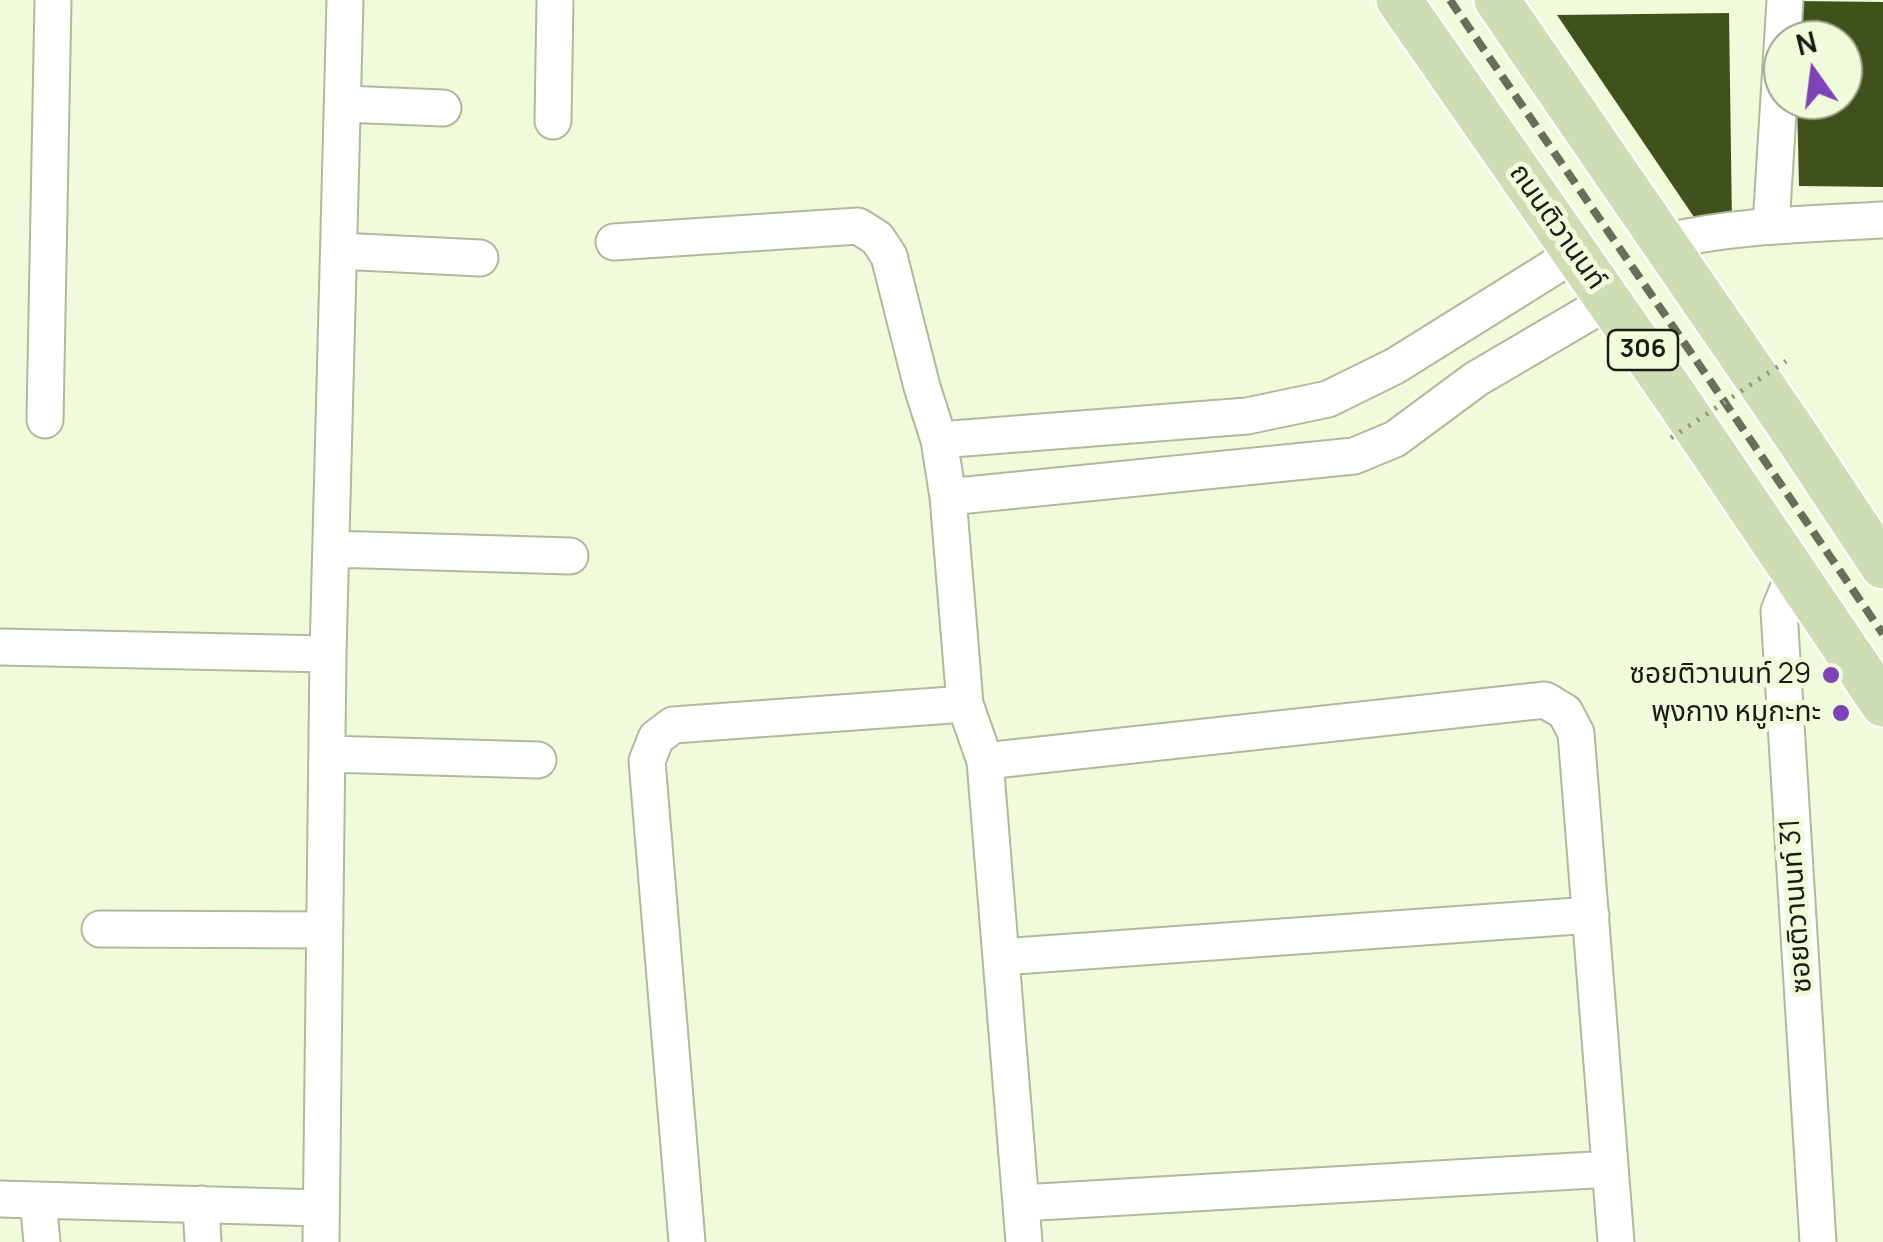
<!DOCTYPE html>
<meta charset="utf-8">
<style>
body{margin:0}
#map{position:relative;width:1883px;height:1242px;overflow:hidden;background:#effbda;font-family:Manrope,sans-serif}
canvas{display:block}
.north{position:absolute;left:1763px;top:20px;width:100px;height:100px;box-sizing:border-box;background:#effbda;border:2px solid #99a28a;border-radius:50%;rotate:346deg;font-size:28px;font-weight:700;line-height:40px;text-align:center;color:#191d11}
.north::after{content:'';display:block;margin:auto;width:35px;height:45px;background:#7e43b9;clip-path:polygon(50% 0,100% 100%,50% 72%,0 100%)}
</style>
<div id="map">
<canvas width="1883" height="1242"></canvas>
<div class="north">N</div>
</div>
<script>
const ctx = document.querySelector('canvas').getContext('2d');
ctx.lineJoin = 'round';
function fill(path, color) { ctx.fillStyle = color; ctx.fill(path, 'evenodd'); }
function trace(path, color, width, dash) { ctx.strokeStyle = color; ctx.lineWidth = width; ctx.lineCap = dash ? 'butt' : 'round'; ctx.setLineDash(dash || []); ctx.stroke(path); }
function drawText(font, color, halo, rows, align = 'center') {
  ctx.font = font + ' Manrope,"Noto Sans Thai",sans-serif'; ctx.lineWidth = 10; ctx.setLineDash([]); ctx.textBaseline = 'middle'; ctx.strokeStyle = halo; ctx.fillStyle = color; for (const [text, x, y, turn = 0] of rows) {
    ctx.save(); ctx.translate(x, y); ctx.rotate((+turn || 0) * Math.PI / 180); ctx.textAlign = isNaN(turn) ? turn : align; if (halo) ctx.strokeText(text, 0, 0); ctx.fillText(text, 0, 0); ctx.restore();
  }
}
const building = new Path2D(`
 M1794,1L1883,2V187L1799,186L1797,100H1843V40H1795Z
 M1729,13L1732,224L1696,220L1557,15Z`);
const minor = new Path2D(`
 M343,104L443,108
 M553,121L555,0
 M1771,226L1785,0
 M614,242L858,226L877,238L889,256L922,387L939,440L948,497L965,704L985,761L1024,1242
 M1663,242C1735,225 1809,224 1883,220
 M339,251L480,258
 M45,420L53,0
 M939,440L1247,416L1328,399L1395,366L1576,253
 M948,497L1354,456L1395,439L1476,379L1609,301
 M331,549L570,556
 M1794,574L1779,611L1818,1242
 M0,647L328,654
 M327,754L538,760
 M985,761L1545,700L1565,712L1576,733L1616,1242
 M100,929L324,930
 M1001,957L1591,915
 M0,1199L321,1208
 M38,1200L42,1242
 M1021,1203L1610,1169
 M201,1204L203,1242
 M321,1242L328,654L345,0
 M687,1242L647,761L656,738L673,725L965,704`);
const major = new Path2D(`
 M1399,0L1672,392L1883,704
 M1497,0L1796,435L1883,566`);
const rail = new Path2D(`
 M1450,0L1883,634`);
const pathBridge = new Path2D(`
 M1671,438L1786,361`);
const markers = [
 [1831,675,10,"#7e43b9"],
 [1841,713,10,"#7e43b9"]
];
const shields = [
 [1643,350,70]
];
const shieldNames = [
 ["306",1643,350]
];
const streetNames = [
 ["ถนนติวานนท์",1557,227,55],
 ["ซอยติวานนท์ 31",1797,906,-94]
];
const poiNames = [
 ["ซอยติวานนท์ 29",1811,675],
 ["พุงกาง หมูกะทะ",1821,713]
];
fill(building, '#41511c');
trace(minor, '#afba9a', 39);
trace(major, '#fff', 49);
trace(minor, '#fff', 35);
trace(major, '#cfddb5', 45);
trace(rail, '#676e5a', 8, [15, 8]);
trace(pathBridge, '#919982', 5, [2.5, 8]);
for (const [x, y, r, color] of markers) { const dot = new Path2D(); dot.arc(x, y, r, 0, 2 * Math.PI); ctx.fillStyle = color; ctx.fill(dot); trace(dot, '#effbda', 4); }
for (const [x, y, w] of shields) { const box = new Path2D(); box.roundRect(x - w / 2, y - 20, w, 40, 8); ctx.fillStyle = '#effbda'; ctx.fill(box); trace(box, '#191d11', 2.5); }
drawText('bold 25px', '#191d11', null, shieldNames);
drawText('28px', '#191d11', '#effbda', streetNames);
drawText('28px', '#191d11', '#effbda', poiNames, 'right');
</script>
